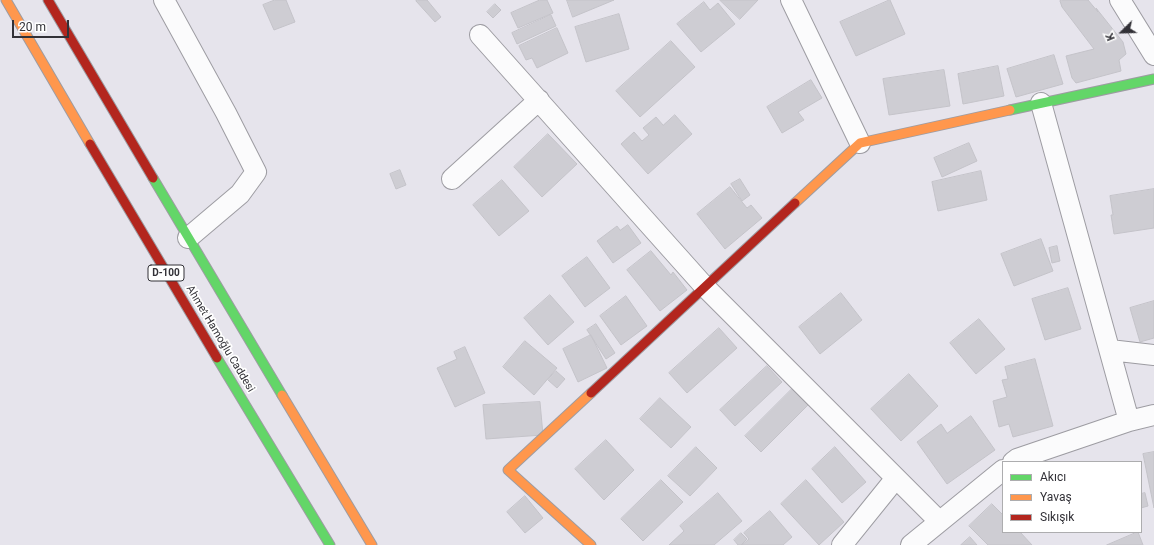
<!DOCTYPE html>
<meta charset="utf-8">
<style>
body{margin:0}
#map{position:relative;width:1154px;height:545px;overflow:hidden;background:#e6e4ec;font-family:Roboto,sans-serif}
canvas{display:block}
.legend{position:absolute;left:1002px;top:461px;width:140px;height:72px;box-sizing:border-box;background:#fff;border:1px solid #adadaf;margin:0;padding:5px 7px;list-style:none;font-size:12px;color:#323137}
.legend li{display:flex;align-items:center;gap:8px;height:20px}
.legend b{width:20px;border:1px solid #adadaf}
.north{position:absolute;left:1102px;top:12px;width:40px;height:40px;-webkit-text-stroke:3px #fff;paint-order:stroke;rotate:247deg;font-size:11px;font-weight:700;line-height:16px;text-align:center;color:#323137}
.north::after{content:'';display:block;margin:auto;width:14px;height:18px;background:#323137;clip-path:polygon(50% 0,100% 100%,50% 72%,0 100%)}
.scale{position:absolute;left:12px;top:20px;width:57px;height:18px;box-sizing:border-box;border:2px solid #323137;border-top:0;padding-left:5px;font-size:12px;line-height:14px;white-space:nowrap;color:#323137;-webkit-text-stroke:3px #fff;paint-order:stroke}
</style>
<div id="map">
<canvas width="1154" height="545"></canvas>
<ul class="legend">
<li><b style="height:5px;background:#63d668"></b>Akıcı</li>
<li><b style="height:5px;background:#ff974d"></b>Yavaş</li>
<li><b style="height:5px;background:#b3261e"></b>Sıkışık</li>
</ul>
<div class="north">K</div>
<div class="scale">20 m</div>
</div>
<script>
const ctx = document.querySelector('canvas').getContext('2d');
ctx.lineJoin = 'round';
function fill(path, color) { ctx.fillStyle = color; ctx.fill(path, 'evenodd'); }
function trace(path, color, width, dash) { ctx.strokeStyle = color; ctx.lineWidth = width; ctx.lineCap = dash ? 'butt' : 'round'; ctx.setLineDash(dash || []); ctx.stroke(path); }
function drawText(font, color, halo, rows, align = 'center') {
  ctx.font = font + ' Roboto,sans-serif'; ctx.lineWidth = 3.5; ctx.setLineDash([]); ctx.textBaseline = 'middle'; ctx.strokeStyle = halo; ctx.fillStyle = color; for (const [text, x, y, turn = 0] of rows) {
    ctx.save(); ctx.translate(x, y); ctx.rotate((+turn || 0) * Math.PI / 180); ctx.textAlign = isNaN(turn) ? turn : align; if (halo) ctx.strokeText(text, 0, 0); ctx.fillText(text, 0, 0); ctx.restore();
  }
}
const building = new Path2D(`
 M275,0H286L295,22L274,30L263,5Z
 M418,0H427L441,17L435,22L416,1Z
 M540,0H547L553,13L518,28L511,13Z
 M567,0H614L573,17Z
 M720,0H758L740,19Z
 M890,0L905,34L856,56L840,22Z
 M1062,0H1088L1098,12L1096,8L1123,42L1126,54L1119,60L1121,71L1076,83L1072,78L1066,56L1094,49L1062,7L1060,1Z
 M704,2L710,10L718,3L735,24L701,52L677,24Z
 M495,4L501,10L493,18L487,12Z
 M619,14L629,49L586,62L575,27Z
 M551,15L556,26L517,44L512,33Z
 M557,28L568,53L537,68L532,58L526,60L519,46Z
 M671,41L695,67L640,117L616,91Z
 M1054,55L1063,84L1016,97L1007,69Z
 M998,66L1004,96L963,104L958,74Z
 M944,70L950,106L889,115L883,79Z
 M811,80L822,98L798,112L804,120L782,133L767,107Z
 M675,115L692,134L648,174L621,144L634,132L642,141L649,135L643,128L656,117L663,125Z
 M548,134L577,164L542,197L514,167Z
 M969,143L977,161L942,177L934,158Z
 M400,170L406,185L396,189L390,174Z
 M981,171L987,200L938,211L932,182Z
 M740,179L750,195L742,201L731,184Z
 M502,180L529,211L499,236L473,205Z
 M730,187L747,208L751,205L762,218L725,249L697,214Z
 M1154,189V228L1114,234L1111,215H1113L1110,196Z
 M628,225L641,243L613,263L597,241L617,226L620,230Z
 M1041,239L1053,271L1014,286L1001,254Z
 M1057,246L1060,261L1052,263L1049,248Z
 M651,251L671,275L673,272L687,290L660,311L627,270Z
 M587,257L610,288L585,307L562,276Z
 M1068,288L1081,329L1045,340L1032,299Z
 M841,293L862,320L820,354L799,327Z
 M550,295L574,322L548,345L524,318Z
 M626,296L647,326L621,345L600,316Z
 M1154,301V338L1140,342L1130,308Z
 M979,319L1005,349L976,374L950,343Z
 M596,324L615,353L606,359L587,330Z
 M719,328L737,348L687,393L669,373Z
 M591,335L607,368L578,382L563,349Z
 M525,341L557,368L534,395L503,367Z
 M465,347L485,393L455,407L437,368L457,359L454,352Z
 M1035,359L1053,426L1013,437L1009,424L999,427L993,401L1007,397L1002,380L1008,379L1005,367Z
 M767,366L782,382L735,426L720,410Z
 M556,371L565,379L557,388L548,380Z
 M909,374L938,406L901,441L871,409Z
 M792,389L808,405L761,452L745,436Z
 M660,398L691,427L671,448L640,419Z
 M540,402L543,435L486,439L483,405Z
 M971,416L995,450L947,484L917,442L941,424L947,433Z
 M606,440L634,470L604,500L575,469Z
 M696,447L717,468L690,496L668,476Z
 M835,447L866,482L842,503L812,469Z
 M1154,452V508L1143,454Z
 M661,480L683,502L643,541L621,519Z
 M806,480L844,522L819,545L781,504Z
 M718,493L742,521L714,545H669L684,531L680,526Z
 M1145,493L1148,506L1141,508V494Z
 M525,496L543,518L525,533L507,512Z
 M992,504L1003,515V532H1020L1032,545H988L969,526Z
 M770,511L792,537L783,545H742L749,539L744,533Z
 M1138,532L1143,545H1107Z
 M741,533L747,539L741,545H738L734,540Z
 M970,537L977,545H961Z`);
const street = new Path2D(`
 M164,0L226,113L256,172L240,194L188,238
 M791,0L860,143
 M1120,0L1154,55
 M480,35L705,287L939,521
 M1041,103L1129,421
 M452,179L539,100
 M1110,350L1154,355
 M1013,462L1017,459L1129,421L1154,415
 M842,545L896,478
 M911,545L1003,470`);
const fast = new Path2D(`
 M1010,110L1154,79
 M153,178L282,395
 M217,358L330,545`);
const slow = new Path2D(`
 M6,0L90,144
 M795,203L860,143L1010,110
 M591,393L508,470L591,545
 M282,395L372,545`);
const jam = new Path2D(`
 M48,0L153,178
 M90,144L217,358
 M591,393L795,203`);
const shields = [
 [166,273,36]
];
const shieldNames = [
 ["D-100",166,273]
];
const streetNames = [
 ["Ahmet Hamoğlu Caddesi",220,339,59]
];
fill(building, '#cecdd3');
trace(building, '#c4c3c9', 1);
trace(street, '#9d9ca2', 22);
trace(fast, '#9d9ca2', 11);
trace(slow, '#9d9ca2', 11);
trace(jam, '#9d9ca2', 11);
trace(street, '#fbfbfc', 20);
trace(fast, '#63d668', 9);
trace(slow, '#ff974d', 9);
trace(jam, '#b3261e', 9);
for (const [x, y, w] of shields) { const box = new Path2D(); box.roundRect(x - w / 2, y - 8, w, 16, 3); ctx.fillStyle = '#fff'; ctx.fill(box); trace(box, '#323137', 1); }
drawText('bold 10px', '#323137', null, shieldNames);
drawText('11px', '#323137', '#fff', streetNames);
</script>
